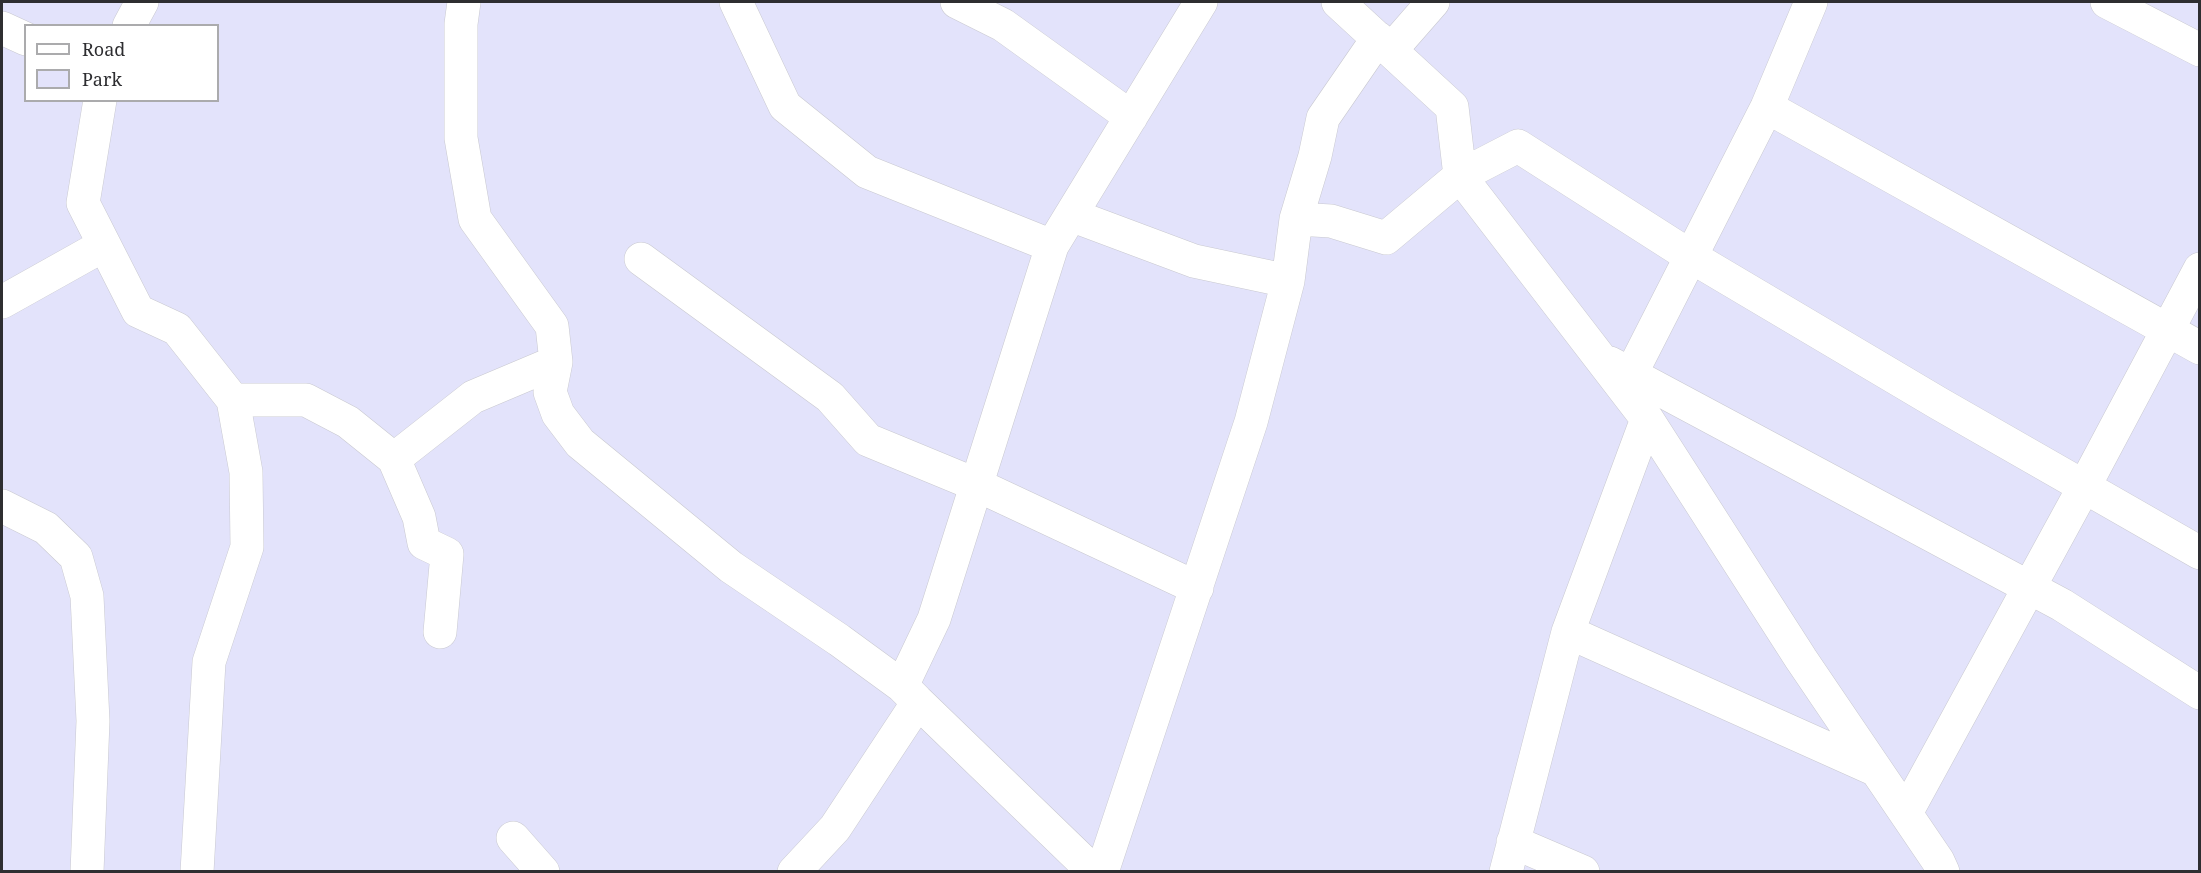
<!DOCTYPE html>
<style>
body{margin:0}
#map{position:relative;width:2201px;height:873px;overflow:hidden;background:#f7f7fe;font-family:"Noto Serif",serif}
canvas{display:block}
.frame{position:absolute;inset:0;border:3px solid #2e2e31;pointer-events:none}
.legend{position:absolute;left:24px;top:24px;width:195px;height:78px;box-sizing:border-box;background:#fff;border:2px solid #ababad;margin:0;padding:8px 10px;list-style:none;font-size:18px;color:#2e2e31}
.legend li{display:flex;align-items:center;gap:12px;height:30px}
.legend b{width:30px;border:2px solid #ababad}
</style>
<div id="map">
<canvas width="2201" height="873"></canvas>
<div class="frame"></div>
<ul class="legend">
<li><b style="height:8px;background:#fff"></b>Road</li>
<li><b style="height:16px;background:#e3e3fb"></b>Park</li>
</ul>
</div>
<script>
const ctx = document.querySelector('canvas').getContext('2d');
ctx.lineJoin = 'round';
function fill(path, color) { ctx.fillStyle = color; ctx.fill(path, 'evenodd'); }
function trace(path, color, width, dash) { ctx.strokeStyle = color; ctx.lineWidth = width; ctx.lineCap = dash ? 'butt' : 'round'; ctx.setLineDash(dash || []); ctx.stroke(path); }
const green = new Path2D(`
 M2,2H2199V871H2ZM26,26H218V100H26Z`);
const minor = new Path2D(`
 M464,2L461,24V138L475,219L552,326L556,362L550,392L558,414L580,443L731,567L839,640L902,686
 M736,2L785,106L867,172L1052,246
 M957,2L1003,25L1131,117
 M1338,2L1452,107L1460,176L1647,419L1801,659L1938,861L1943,872
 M2107,2L2200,50
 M129,26L142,2
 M2,28L26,39
 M1391,50L1433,2
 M100,100L83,203L138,311L177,329L233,400L246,472L247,547L209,662L197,872
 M1767,107L2200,348
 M1071,215L1194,261L1288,281
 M1296,219L1331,221L1386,238L1460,176L1518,146L1690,256L1938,403L2200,553
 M641,259L830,397L868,440L977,485L1197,588
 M2,302L104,245
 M1610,363L2062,605L2200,693
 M1631,374L1767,107L1811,2
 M233,400H306L348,422L394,459L419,517L424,543L447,554L440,632
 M394,459L473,397L556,362
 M2,506L46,528L76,557L87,596L93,721L87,872
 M1568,632L1876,770
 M916,700L902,686L934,619L1052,246L1201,2
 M1906,813L2084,487L2200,269
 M513,838L543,872
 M1513,842L1583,872
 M794,872L835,828L918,702L1094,872
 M1102,872L1251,422L1288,281L1296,219L1315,156L1323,118L1378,38
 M1506,872L1568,632L1647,419`);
fill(green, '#e3e3fb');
trace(minor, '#c9c9d0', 34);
trace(minor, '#fff', 33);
</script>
